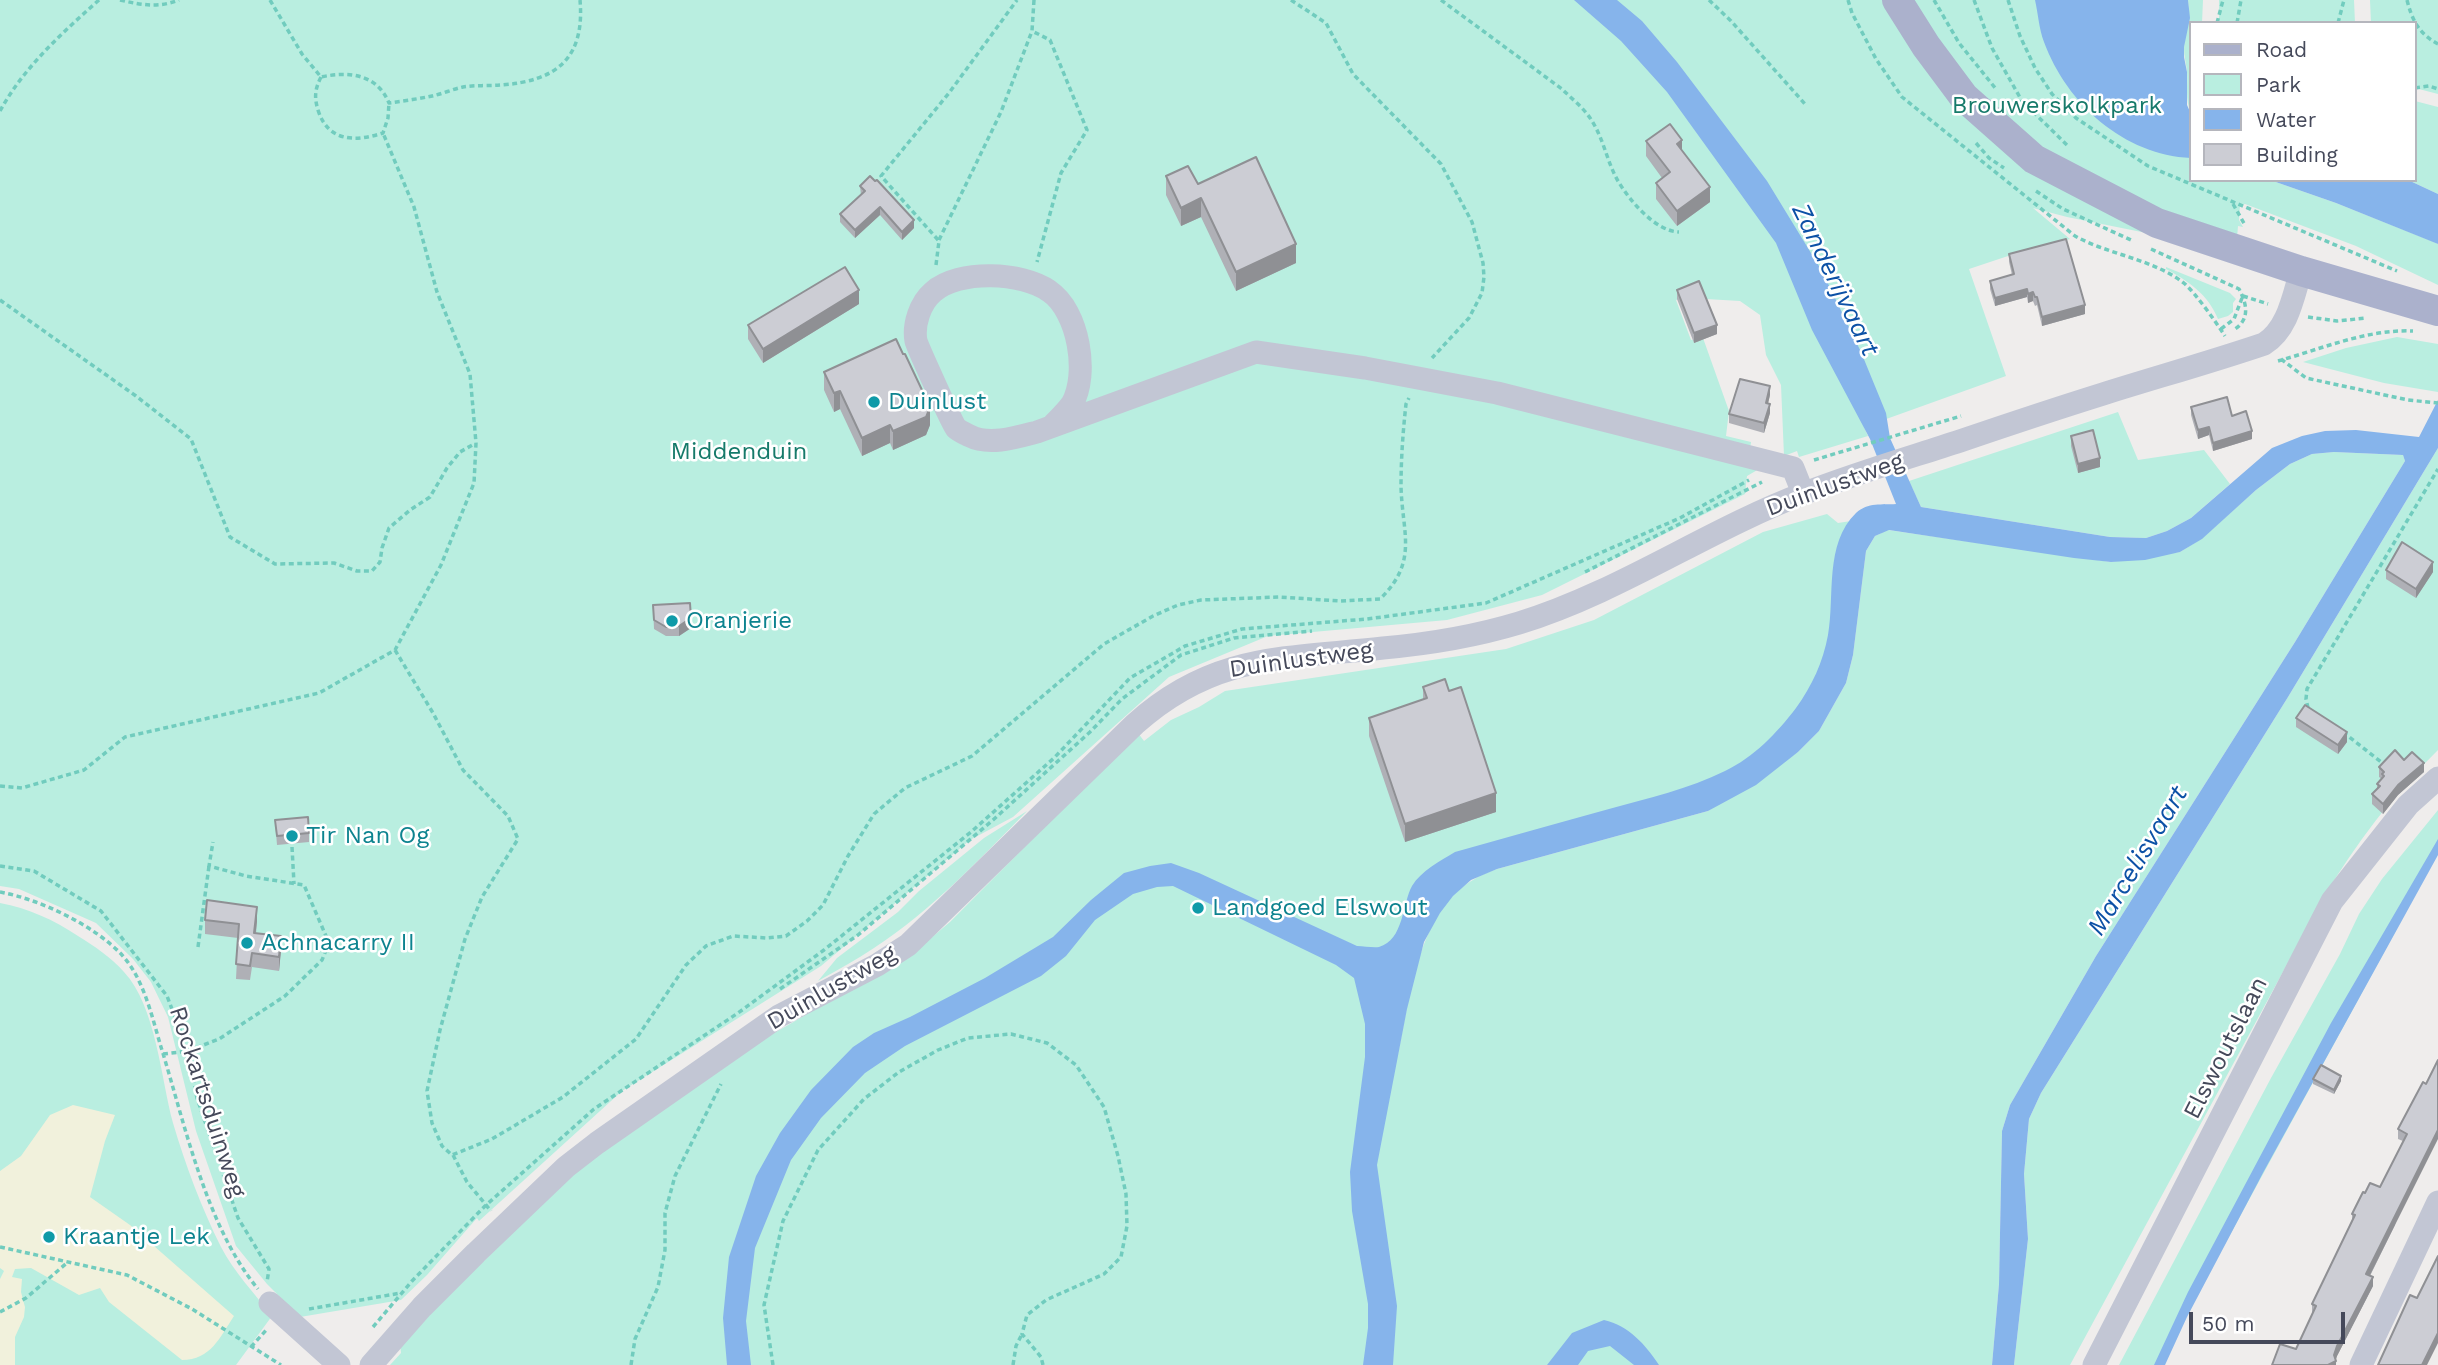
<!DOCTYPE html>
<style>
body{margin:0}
#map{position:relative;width:2438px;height:1365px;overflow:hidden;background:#efedec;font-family:"Work Sans",sans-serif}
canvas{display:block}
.legend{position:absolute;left:2189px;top:21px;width:228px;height:161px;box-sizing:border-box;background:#fff;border:2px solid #b5b6bd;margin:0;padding:9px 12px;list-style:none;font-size:21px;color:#45495a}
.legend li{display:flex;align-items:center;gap:14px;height:35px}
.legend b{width:35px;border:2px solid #b5b6bd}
.scale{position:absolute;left:2189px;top:1312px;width:156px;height:32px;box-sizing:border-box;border:4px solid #45495a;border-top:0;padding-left:9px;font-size:21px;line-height:24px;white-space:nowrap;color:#45495a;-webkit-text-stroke:5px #fff;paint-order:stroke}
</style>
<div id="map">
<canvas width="2438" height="1365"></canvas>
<ul class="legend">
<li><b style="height:9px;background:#abb1cc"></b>Road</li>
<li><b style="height:19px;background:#b9eee0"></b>Park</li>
<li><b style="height:19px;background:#86b4eb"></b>Water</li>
<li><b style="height:19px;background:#cccdd4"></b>Building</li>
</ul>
<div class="scale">50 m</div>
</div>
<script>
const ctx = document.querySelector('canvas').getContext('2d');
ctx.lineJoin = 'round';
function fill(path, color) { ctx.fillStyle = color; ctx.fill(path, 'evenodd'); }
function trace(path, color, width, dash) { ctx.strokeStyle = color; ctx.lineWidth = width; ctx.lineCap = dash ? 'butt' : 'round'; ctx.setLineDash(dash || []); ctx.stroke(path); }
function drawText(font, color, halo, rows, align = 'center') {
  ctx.font = font + ' "Work Sans",sans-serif'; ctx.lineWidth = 5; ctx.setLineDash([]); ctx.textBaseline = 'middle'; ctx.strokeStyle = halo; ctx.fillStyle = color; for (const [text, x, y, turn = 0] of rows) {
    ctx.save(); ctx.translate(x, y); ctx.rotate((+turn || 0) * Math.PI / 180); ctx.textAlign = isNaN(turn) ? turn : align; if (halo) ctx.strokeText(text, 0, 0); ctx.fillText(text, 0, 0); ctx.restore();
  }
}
const green = new Path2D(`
 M0,0H2162L2191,145V180H2270L2336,203L2434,242L2438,244V285L2356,246L2245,204L2240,205L2239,220L2243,227L2238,226L2236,251L2067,217L2033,208L2070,239L2026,250L1969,269L2006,376L1864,427L1868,436L1799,457L1797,451L1784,456L1781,385L1766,355L1760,315L1740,301L1706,299L1701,291L1676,300L1691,340L1703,338L1729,411L1726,436L1751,442L1748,464L1759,469L1747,476L1745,494L1542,595L1447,620L1268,636L1169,677L1013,817L970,840L821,966L622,1091L479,1221L477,1218L427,1275L401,1300L300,1317L267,1284L236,1246L196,1131L168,1017L151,982L133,959L96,923L19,889L0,886Z
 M2188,0H2203L2202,23H2191V114C2185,99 2188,86 2187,71C2186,63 2184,56 2184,49C2185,30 2190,21 2188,0Z
 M2219,0H2354L2355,23H2219Z
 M2370,0H2438V94L2415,88V23H2371Z
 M2415,101L2438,107V194L2408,180H2415Z
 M2166,267L2230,293L2236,299L2233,303V312L2228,316L2218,319C2208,294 2188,281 2166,269Z
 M2397,337L2438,344V392L2384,383L2303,362L2346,348Z
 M2118,412L2138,460L2204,450L2230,484L2191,518L2167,531L2146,538L2110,537L1921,507L1909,481Z
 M2438,448V750C2393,794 2356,844 2323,898L2070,1365H2014L2028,1239L2024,1174L2029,1119L2041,1093L2288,697Z
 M2334,452L2403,455L2405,461L2295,642L2096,956L2010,1105L2002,1131L1999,1284L1992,1365H390L401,1353L400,1343L570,1176L741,1052L912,954L950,922L1138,733L1144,741L1171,720L1199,707L1225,691L1506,649L1594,620L1763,532L1827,514L1838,523L1851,521L1845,529L1838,671L1762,760L1704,791L1449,865L1402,951L1398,1054C1410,998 1418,911 1473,880C1480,875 1489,872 1497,869L1708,811L1798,752L1819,731L1846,683L1853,655L1866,551L1875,536L1888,530L2111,562L2180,552L2201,539L2256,490L2290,464L2312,454Z
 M2438,810V853L2159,1365H2119L2271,1078L2340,954L2359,914L2382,879Z
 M1027,811C979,860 932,910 874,948C856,960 837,970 818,981L837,958L898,912L919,891L984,838Z
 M0,903C28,908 54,920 78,936C94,946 111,957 124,972C156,1006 161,1079 173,1123C185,1164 202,1209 221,1247C234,1272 255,1294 272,1316L236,1365H0Z`);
const sand = new Path2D(`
 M73,1105L115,1115L105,1141L90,1197L130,1225L234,1316C220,1337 211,1360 182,1360L109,1302L100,1288L79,1295L31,1268L15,1269L12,1277L22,1279L21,1292L25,1307L24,1317L15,1337V1365H0V1279L4,1271L0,1268V1171L21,1156L50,1115Z`);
const water = new Path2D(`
 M1574,0H1617L1642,21L1677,62L1767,181L1822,271L1861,352L1886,413L1890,438L1921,507L2110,537L2146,538L2167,531L2191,518L2272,448L2302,436L2325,431L2356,430L2419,437L2438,400V448L2288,697L2041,1093L2029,1119L2024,1174L2028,1239L2014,1365H1992L1999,1284L2002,1131L2010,1105L2096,956L2295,642L2405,461L2403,455L2334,452L2312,454L2290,464L2256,490L2202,539L2180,552L2145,560L2111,562L2074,558L1889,530L1875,536L1866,551L1853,655L1846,683L1819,731L1798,752L1756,785L1708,811L1497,869L1471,880L1453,896L1440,913L1424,942L1407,1009L1377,1165L1397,1306L1393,1365H1363L1368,1328V1304L1352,1211L1350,1172L1365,1057V1024L1354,978L1336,965L1173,886L1157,887L1133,894L1095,920L1066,956L1041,976L905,1046L865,1073L821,1118L791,1160L755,1248L746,1321L751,1365H727L723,1318L729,1257L756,1176L780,1133L811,1090L853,1047L874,1033L910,1017L985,978L1053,937L1091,900L1124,873L1150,866L1171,863L1199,873L1357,946C1364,946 1373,948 1379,947C1404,940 1402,904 1412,886C1421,871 1440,861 1455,852C1506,838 1557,823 1609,809C1648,798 1689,789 1725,771C1754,757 1777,733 1796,708C1812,686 1823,662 1828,635C1835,596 1824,544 1856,513C1868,502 1882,505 1896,504L1870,439L1812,330L1776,243L1667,92L1621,41Z
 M2035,0H2188L2190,18L2184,47V57L2187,72V105L2191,114V158C2124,155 2067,104 2044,42C2039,29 2038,13 2035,0Z
 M2270,180H2408L2438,194V244L2336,203Z
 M2438,839V855L2264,1171L2187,1317L2165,1365H2154L2188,1292L2331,1023Z
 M1604,1320C1629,1326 1645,1344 1659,1365H1634L1610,1346L1588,1351L1578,1365H1547L1572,1333Z`);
const path = new Path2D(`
 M120,0C141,5 159,8 179,0
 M270,0L302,54L321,77C349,71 377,74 389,103C403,101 418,99 432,96C442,94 453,89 463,87C475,85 489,86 501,85C557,81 585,58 580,0
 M1034,0L1032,31L1050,40L1087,130L1061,173L1037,262
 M1291,0L1326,23L1353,74L1441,164L1472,222L1483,263L1484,277L1482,293L1469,318L1432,358
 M1441,0L1562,89C1572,99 1585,109 1592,121C1604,140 1607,162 1618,181C1630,201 1655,231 1679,232
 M1709,0L1731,21L1805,104
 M1848,0L1852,13L1876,59L1902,97L2075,236C2109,255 2154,259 2185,284C2196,294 2216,322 2225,336
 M1934,0L1959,43L1996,89
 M1974,0L1992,48L2022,101L2068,146
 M2008,0L2020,36L2035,68L2052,94L2076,118L2148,166L2397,271
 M2407,0C2412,20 2419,34 2438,44
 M2217,23L2223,0
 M2237,23L2241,0
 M2338,23L2344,0
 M321,77C315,89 314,97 318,110C328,142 355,142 383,133L388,118L389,103
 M2415,88L2429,86L2438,89
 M0,111C24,67 62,33 99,0
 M1976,143L1989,158L2004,168
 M2036,191L2063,209L2131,240
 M2233,204L2245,225
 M939,240L1001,112L1032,31
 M2151,249L2239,289C2247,304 2250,319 2235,329
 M936,265L939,241L881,176L949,93L1017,0
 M2243,296L2268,304
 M0,300L136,396L191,439L230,537L275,564L334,563L357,571H372L380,562L382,548L389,528L410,510L430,497L447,468L460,452L474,444
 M2308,317L2337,321L2366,318
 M2221,329L2234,319L2242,298
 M2281,359L2306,378L2408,400L2438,403
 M2278,361C2321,349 2367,329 2413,331
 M1814,460L1961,416
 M1585,572L1762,482
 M395,650L433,713L463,770L508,816L518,839L482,897L465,939L440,1030L427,1091L432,1123L442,1146L452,1155L492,1139L563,1097L636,1039L686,965L706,946L733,936L767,938L786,936L807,921L823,905L848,856L874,814L905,788L972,756L1104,644L1153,616L1178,605L1201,600L1279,597L1340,601L1380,599C1419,561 1402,533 1401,486C1401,459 1403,431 1406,404L1409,398
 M2308,708L2306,699L2307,689L2438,469
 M2343,732L2385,765
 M0,786L22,788L84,770L125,737L319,693L395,650L441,565L474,483L476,443L470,374L437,292L414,207L383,133
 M292,847L294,884
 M0,866L34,871L101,911L167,996L188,1051L197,1098L238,1218L269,1269L267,1282
 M0,892C39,899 94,925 122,955C144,979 152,1017 161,1047C185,1124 206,1226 258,1289
 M198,947L209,866
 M780,989L858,935L993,820L1090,732L1122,699L1181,655L1234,638L1312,631
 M163,1054L188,1051L219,1039L285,996L322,960L329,943L304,885L246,876L209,866L213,842
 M453,1155L467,1182L491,1211
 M0,1247L127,1275L192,1309L281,1365
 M309,1309L401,1293
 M0,1312L26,1298L68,1262
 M373,1327L412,1281L485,1206L594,1109L738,1013L824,950L971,832L1054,758L1130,678L1185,646L1242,629L1367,619L1486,603L1680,518L1749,480
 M251,1347L268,1328
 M631,1365L635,1339L658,1287L665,1250V1213L675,1176L721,1084
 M773,1365L764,1305L783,1221L818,1150L864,1099L899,1072L938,1050L968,1038L1011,1034L1047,1043L1076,1065L1104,1107L1118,1156L1126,1194L1127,1226L1121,1257L1104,1274L1046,1300L1027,1315L1022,1334L1041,1357L1043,1365
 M1013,1365L1016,1346L1022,1334`);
const minor = new Path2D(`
 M1054,424C1060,418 1067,411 1072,404C1089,375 1079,311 1049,291C1022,272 959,269 933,292C920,303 913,325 916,341C918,348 952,423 956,428C959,431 966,434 970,436C989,446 1018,437 1037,432L1256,352L1365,368L1497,393L1793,468L1803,493
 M270,1303L339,1365
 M371,1365L422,1307L476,1253L566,1167L597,1143L779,1016L877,965L908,945L1135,724C1214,653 1285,659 1383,648C1428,644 1476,636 1519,623C1620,592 1707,530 1805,493C1856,473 1908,458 1960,441C2007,425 2055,409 2103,394C2157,377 2211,362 2264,344C2288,329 2293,297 2301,271
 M2094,1365L2332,901L2408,805L2438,778
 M2361,1365L2438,1202`);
const major = new Path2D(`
 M1897,0L1926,46L1964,97L2034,159L2157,223L2301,271L2438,311`);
const wall = new Path2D(`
 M1646,141L1682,151L1710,202L1677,226L1656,199V183L1662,178L1646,156Z
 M1166,176L1198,184L1296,263L1236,291L1201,217L1181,226L1166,195Z
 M860,186L914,228L902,240L880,215L855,238L840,222V214L861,195Z
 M2009,254L2085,314L2042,326L2037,305L2035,306L2033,301L2028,303L2027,297L1995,306L1990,289V281L2012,275L2009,262Z
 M1677,290L1717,334L1694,343L1677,299Z
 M859,304L763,363L748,339V325Z
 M824,372L930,425L926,435L893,450L890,443L862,456L840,409L834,412L824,390Z
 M1770,395L1768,403L1770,413L1764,433L1729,423V414Z
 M2191,407L2232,416L2252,439L2213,451L2209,435L2198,439L2191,415Z
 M2071,436L2100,467L2078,473L2071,446Z
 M2386,570L2433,572L2416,598L2386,579Z
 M653,605L691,628L679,636H666L654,629Z
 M1423,687L1449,691L1496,812L1405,842L1369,736V718L1423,700Z
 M2296,718L2347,742L2338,754L2296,727Z
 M2404,760L2424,772L2398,795L2383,814L2372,804V794L2377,789V784L2382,779L2379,777V767Z
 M275,820L309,833V842L277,845Z
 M205,920L257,921L256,934L281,950L279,971L252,967L250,980L236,979L238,938L205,934Z
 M2313,1079L2341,1081L2334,1094L2313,1084Z
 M2423,1082L2395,1225L2370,1276L2373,1286L2337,1356L2336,1359V1365L2312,1314V1304L2352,1220V1214L2365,1193L2380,1187L2403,1141L2398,1139V1129Z`);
const shadedWall = new Path2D(`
 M1682,140V155L1677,144Z
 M1710,187V202L1677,226V211Z
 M1201,198V217L1181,226V208Z
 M880,207V215L855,238V230Z
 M914,220V228L902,240V232Z
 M1296,244V263L1236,291V272Z
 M2027,289V297L1995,306V298Z
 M859,290V304L763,363V349Z
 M2033,292V301L2028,303V294Z
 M2085,305V314L2042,326V317Z
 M1717,325V334L1694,343V333Z
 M1770,386V395L1766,412V403Z
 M840,391V409L834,412V393Z
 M1770,404V413L1764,433V423Z
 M930,407V425L926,435L893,450V431Z
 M890,425V443L862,456V438Z
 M2209,427V435L2198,439V430Z
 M2252,431V439L2213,451V443Z
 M2100,458V467L2078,473V464Z
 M2433,562V572L2416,598V589Z
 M691,618V628L679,636V626Z
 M2347,732V742L2338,754V745Z
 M2424,763V772L2398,795L2383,814V804L2398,785Z
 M1496,793V812L1405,842V824Z
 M257,907V921L254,947V933Z
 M281,936V950L279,971V957Z
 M2341,1076V1081L2334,1094V1090Z
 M2438,1130V1139L2366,1283V1274Z
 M2373,1277V1286L2337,1356L2335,1362L2336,1361V1365H2328Z
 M2438,1333V1343L2427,1365H2422Z`);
const building = new Path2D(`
 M1670,124L1682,140L1677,144L1710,187L1677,211L1656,183L1670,172L1646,141Z
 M1256,157L1296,244L1236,272L1201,198L1181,208L1166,176L1188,166L1198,184Z
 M870,176L875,181L877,180L914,220L902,232L880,207L855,230L840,214L865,191L860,186Z
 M2066,239L2085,305L2042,317L2037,297H2035L2033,292L2028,294L2027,289L1995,298L1990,281L2014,274L2009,254Z
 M845,267L859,290L763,349L748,325Z
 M1699,281L1717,325L1694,333L1677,290Z
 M896,339L903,354H905L930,407L926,417L893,431L890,425L862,438L840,391L834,393L824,372Z
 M1740,379L1770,386L1766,403L1770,404L1764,423L1729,414Z
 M2227,397L2232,416L2246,411L2252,431L2213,443L2209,427L2198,430L2191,407Z
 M2093,430L2100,458L2078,464L2071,436Z
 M2402,542L2433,562L2416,589L2386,570Z
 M690,603L691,618L679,626L666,627L654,620L653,605Z
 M1445,679L1449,691L1461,687L1496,793L1405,824L1369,718L1427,698L1423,687Z
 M2305,705L2347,732L2338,745L2296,718Z
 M2395,750L2404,760L2412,752L2424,763L2398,785L2383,804L2372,794L2380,786L2377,784L2384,776L2382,774L2384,772L2379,767Z
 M308,817L309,833L277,836L275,820Z
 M207,900L257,907L254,933L281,936L279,957L252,953L250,966L236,964L239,924L205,920Z
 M2438,1060V1130L2366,1274L2373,1277L2337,1346L2334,1355L2336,1361L2328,1365H2272L2280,1344L2296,1349L2316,1306L2312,1304L2355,1215L2352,1214L2363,1192L2365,1193L2370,1183L2380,1187L2407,1134L2398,1129L2423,1082L2426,1084Z
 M2321,1065L2341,1076L2334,1090L2313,1079Z
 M2438,1256V1333L2422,1365H2378L2410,1295L2417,1298Z`);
const markers = [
 [874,402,7,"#0f9aa8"],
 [672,621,7,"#0f9aa8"],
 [292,836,7,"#0f9aa8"],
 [1198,908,7,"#0f9aa8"],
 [247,943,7,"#0f9aa8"],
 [49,1237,7,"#0f9aa8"]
];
const parkNames = [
 ["Brouwerskolkpark",2057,106],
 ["Middenduin",739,452]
];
const cultureNames = [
 ["Duinlust",888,402],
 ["Oranjerie",686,621],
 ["Tir Nan Og",306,836],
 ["Landgoed Elswout",1212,908],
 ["Achnacarry II",261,943],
 ["Kraantje Lek",63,1237]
];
const streetNames = [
 ["Duinlustweg",1835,485,-20],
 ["Duinlustweg",1301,660,-8],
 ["Duinlustweg",832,988,-30],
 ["Elswoutslaan",2226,1048,-63],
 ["Rockartsduinweg",207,1102,72]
];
const waterNames = [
 ["Zanderijvaart",1835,280,64],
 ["Marcelisvaart",2138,861,-59]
];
fill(green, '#b9eee0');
fill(sand, '#f1f1dc');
fill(water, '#86b4eb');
trace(path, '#71ccbe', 3.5, [5, 3.5]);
trace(minor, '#c2c6d4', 23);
trace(major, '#abb1cc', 30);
fill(wall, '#afb0b6');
fill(shadedWall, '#8f9094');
fill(building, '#cccdd4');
trace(building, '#8f9094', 2);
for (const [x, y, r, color] of markers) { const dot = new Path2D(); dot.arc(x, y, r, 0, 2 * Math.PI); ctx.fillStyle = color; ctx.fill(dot); trace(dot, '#fff', 2.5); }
drawText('24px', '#167a6a', '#fff', parkNames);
drawText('24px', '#0d838f', '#fff', cultureNames, 'left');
drawText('24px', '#45495a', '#fff', streetNames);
drawText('italic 26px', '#0c51a6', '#fff', waterNames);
</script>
